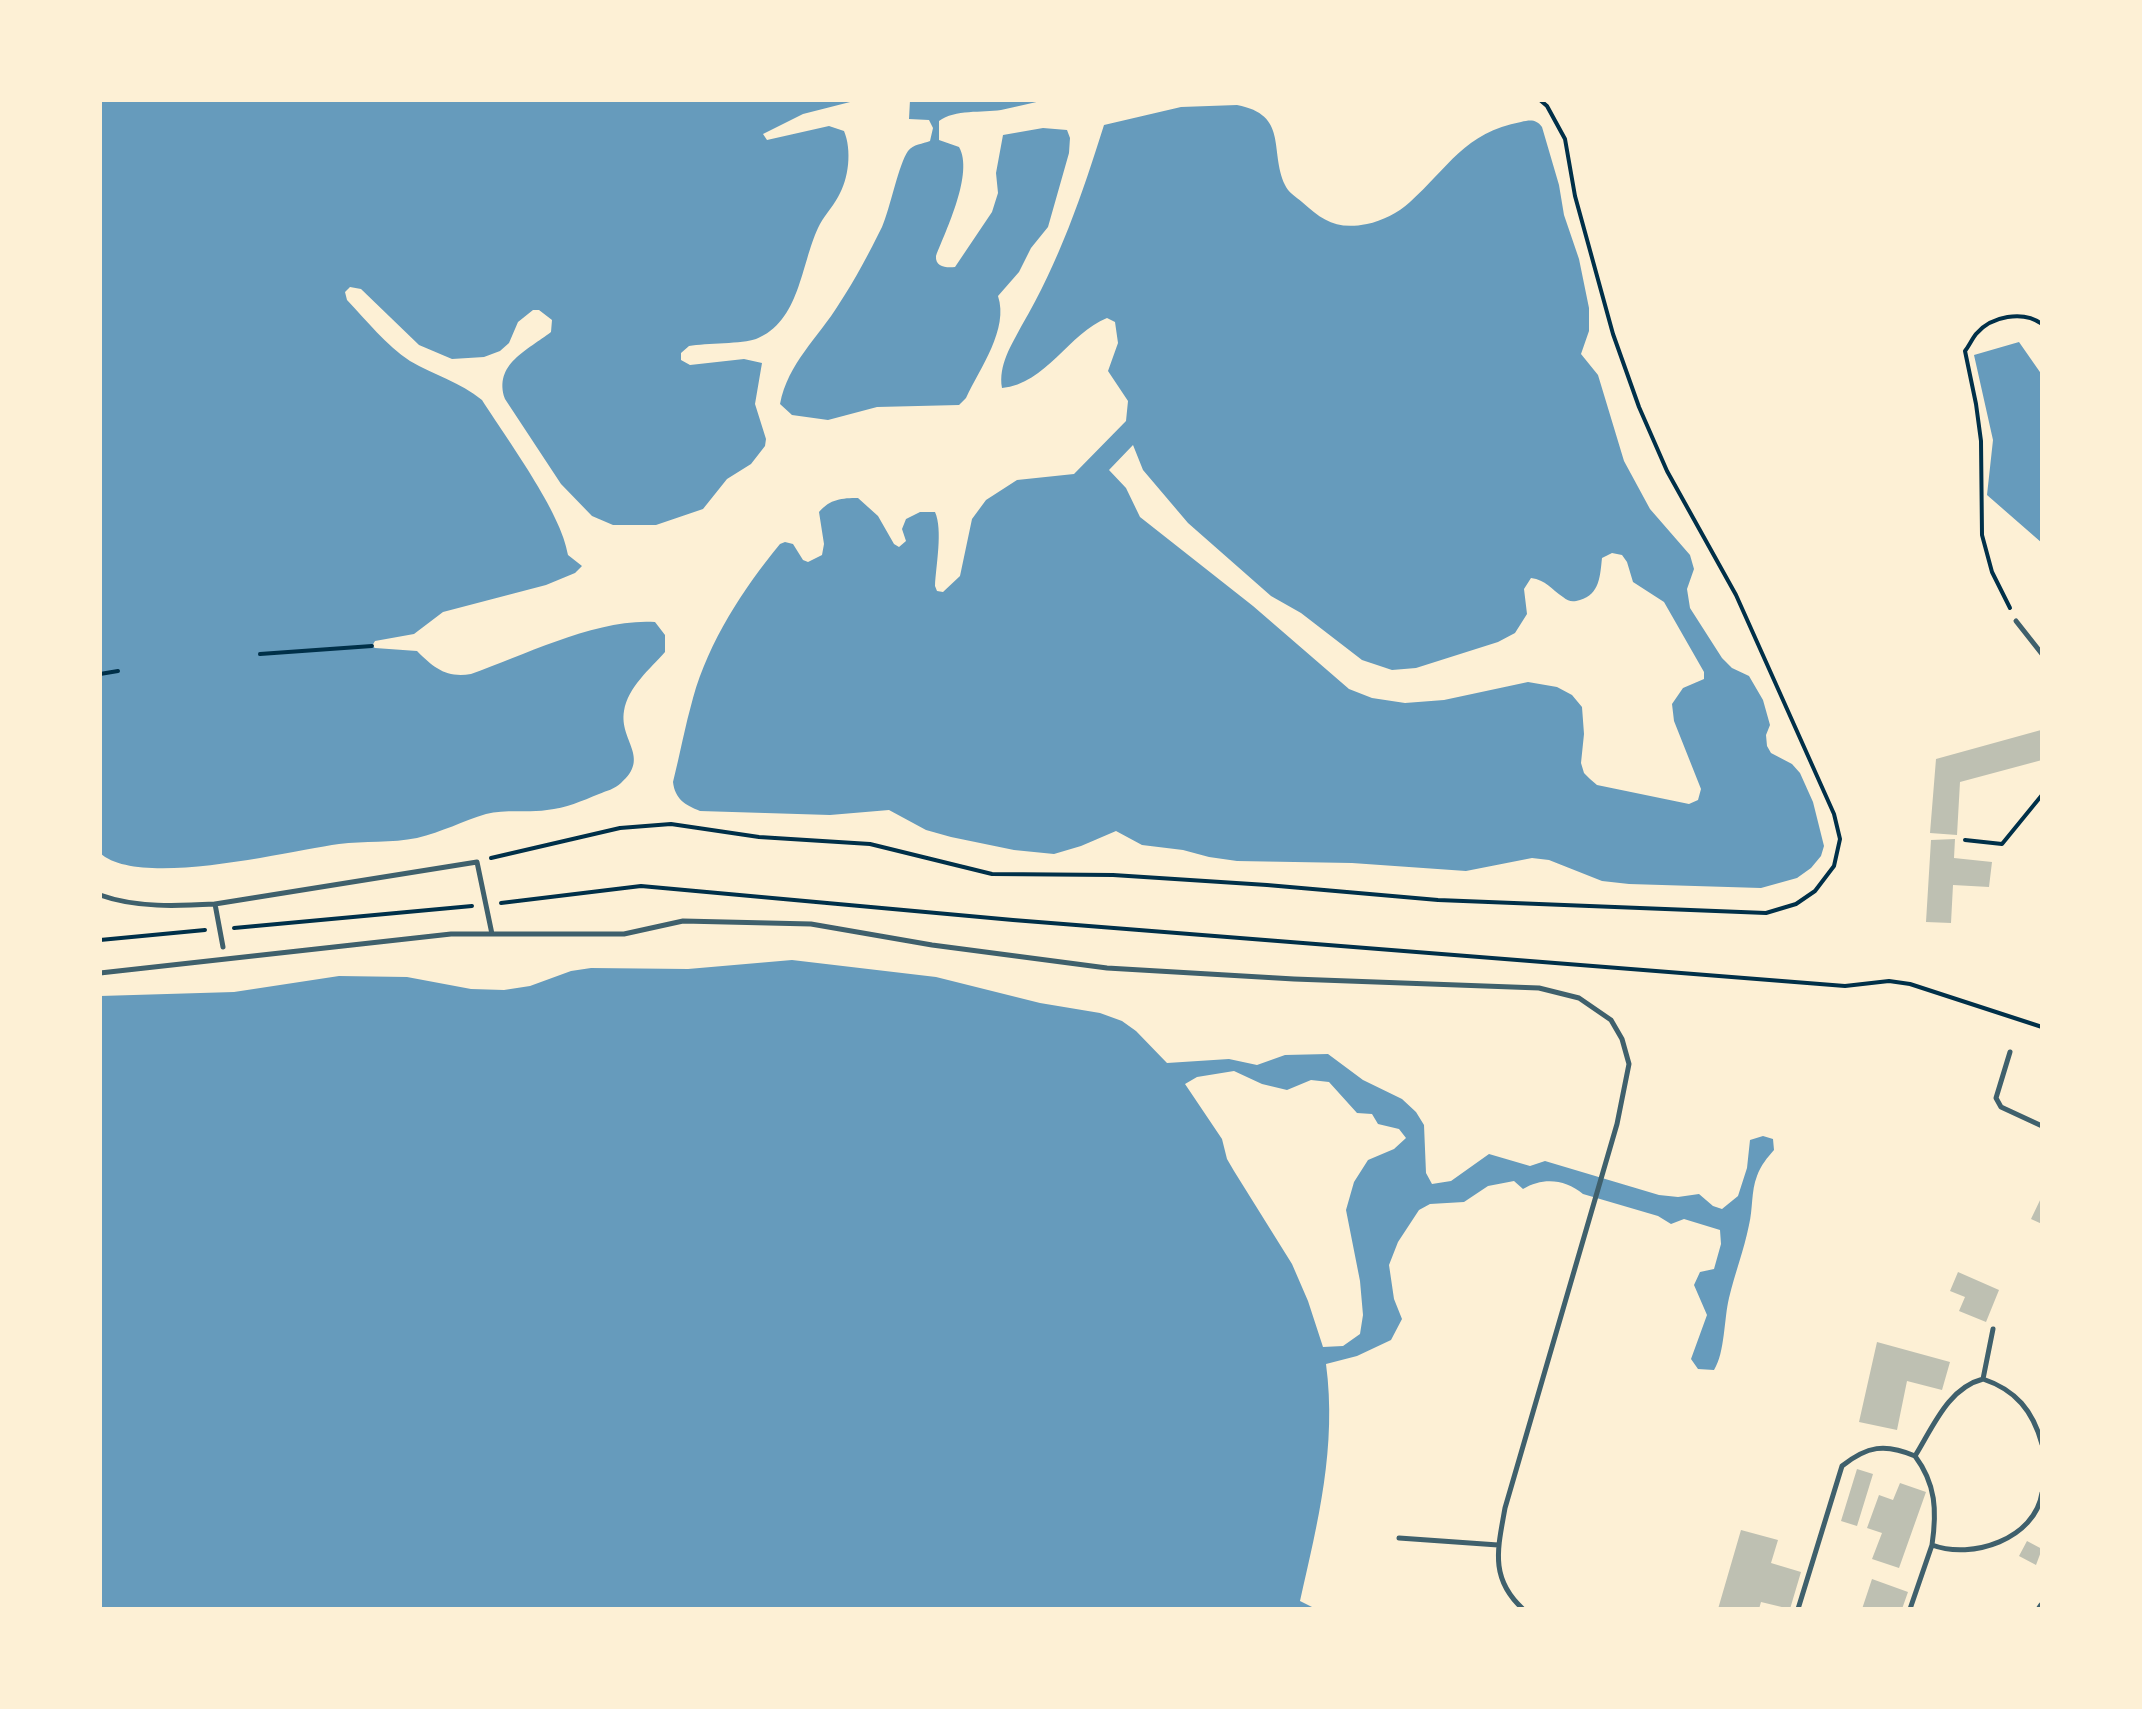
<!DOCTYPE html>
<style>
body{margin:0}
#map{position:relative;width:2142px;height:1709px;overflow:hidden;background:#fdf0d5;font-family:Signika,sans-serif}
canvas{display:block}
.frame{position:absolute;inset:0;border:102px solid #fdf0d5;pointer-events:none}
</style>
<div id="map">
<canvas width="2142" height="1709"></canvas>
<div class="frame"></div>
</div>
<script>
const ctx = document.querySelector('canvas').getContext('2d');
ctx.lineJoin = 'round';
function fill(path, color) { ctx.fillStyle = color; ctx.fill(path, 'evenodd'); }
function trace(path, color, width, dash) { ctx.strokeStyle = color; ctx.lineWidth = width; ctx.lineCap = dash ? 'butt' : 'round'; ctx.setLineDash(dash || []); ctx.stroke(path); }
const water = new Path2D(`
 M100,100H858L803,114L763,134L767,140L829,126L844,131C852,150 849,179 838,197C832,208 823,217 818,228C801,264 800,322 756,339C743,344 706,343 689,346L681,353V360L690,365L744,359L762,363L755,404L766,439L765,446L751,464L727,479L703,509L656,525H613L592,516L561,484L505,399C493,364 528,350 551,332L552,320L539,310H533L518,322L509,343L500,351L484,357L452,359L419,345L361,289L350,287L345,292L347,300C367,321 386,345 410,361C434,375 460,382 482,400C506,438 562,513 568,555L582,566L575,573L546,585L443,612L414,634L375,641L372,646L375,648L417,651C434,668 446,678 471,674C525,655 597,618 655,622L665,635V652C650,669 628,687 624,711C619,741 651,757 621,783C615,789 606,791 599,794C582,801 566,808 547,810C528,813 505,809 486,814C463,821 442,832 417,838C392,843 364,841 339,844C288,851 139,889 100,853Z
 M910,100H1045C1031,103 1016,107 1001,110C982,113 955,109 939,121V140L959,147C974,173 946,230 936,256C935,267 946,268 955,267L992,212L998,193L996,173L1003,135L1043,128L1067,130L1070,138L1069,153L1048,227L1031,248L1019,272L998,296C1009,329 980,368 966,398L959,405L877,407L828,420L792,415L780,404C788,363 818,338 839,304C855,280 869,253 882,227C890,209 899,163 908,151C913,144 923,144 930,141L933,128L929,120L909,119Z
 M1237,105C1289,115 1269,150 1285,185C1288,192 1296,197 1302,202C1323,221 1337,230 1367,224C1382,221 1398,213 1410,202C1448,168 1465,132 1521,122C1530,120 1536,119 1542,127L1559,185L1564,215L1579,259L1589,308V331L1581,354L1598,375L1624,461L1650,509L1690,555L1694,569L1687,589L1690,608L1722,658L1732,668L1749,676L1763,700L1770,725L1766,735L1767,746L1771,753L1792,764L1800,773L1813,802L1824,846L1821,856L1811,868L1797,878L1761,888L1629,884L1602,881L1549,860L1532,858L1466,871L1352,863L1237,861L1209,857L1183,850L1142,845L1116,831L1081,846L1054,854L1014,850L951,837L926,830L889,810L830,815L700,811C685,805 675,799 673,782C680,754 685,726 693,698C709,641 743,589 780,544L785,542L793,544L803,560L808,562L822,555L824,544L819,512C830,499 842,498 858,498L878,516L894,544L899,547L906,541L902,529L906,519L920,512H935C943,530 936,565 935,586L937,591L943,592L960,576L972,519L986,500L1017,480L1074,474L1126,421L1128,401L1108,371L1118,343L1115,322L1107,318C1069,333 1046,384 1002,388C998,365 1012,344 1022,325C1059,262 1082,195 1104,125L1181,107ZM1133,445L1143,470L1188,523L1271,596L1301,613L1362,660L1392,670L1416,668L1498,642L1515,633L1527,614L1524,589L1531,578C1546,580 1551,589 1563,597C1569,602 1573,602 1580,600C1600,594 1600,576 1602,558L1612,553L1622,555L1627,562L1633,582L1664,602L1704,672V679L1683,688L1672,704L1674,721L1701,789L1698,800L1689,804L1597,785L1590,779L1584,773L1581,763L1584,734L1582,707L1572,695L1557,687L1528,682L1444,700L1405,703L1372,698L1349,689L1253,606L1140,517L1126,488L1109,470Z
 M2019,342L2042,375V543L1987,495L1993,440L1974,355Z
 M792,960L936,977L1040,1003L1100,1013L1122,1021L1136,1031L1167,1063L1229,1059L1257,1065L1285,1055L1328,1054L1363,1080L1402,1099L1416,1112L1424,1125L1426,1173L1432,1184L1451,1181L1489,1154L1530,1166L1545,1161L1659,1195L1678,1197L1699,1194L1713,1206L1722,1209L1738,1196L1747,1168L1750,1140L1763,1136L1773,1139L1774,1150C1767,1158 1761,1165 1757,1176C1751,1191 1753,1209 1749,1225C1744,1250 1735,1273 1729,1298C1724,1318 1725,1353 1714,1370L1698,1369L1691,1359L1707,1315L1694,1285L1700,1272L1714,1269L1721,1244L1720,1230L1684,1219L1671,1224L1658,1216L1583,1194C1565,1179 1543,1177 1523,1189L1514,1181L1488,1186L1464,1202L1430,1204L1419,1210L1398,1242L1389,1265L1394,1299L1402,1319L1391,1340L1357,1356L1326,1364C1337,1446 1318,1522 1300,1601L1316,1609H100V996L234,992L339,976L407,977L471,989L504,990L530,986L571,971L591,968L688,969ZM1234,1071L1262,1084L1287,1090L1311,1080L1329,1082L1357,1113L1372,1114L1378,1124L1399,1129L1406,1138L1394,1149L1368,1160L1354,1182L1346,1210L1360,1281L1363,1315L1360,1334L1343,1346L1323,1347L1308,1301L1292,1264L1234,1171L1227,1159L1222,1139L1185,1084L1197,1077Z`);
const building = new Path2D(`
 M2041,730L2042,760L1960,782L1957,835L1930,833L1936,759Z
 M1955,839L1954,858L1992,862L1989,887L1953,885L1951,923L1926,922L1931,840Z
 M2042,1196V1224L2031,1219Z
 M1958,1272L1999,1290L1986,1322L1959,1311L1965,1297L1950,1291Z
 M1877,1342L1950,1362L1942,1390L1907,1381L1897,1430L1859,1422Z
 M1857,1469L1873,1474L1857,1526L1841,1521Z
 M1900,1483L1926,1492L1899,1568L1872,1559L1882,1533L1867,1528L1879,1495L1893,1500Z
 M1741,1530L1778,1540L1771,1563L1801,1572L1790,1609L1761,1602L1759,1609H1718Z
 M2027,1541L2042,1549L2036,1565L2019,1556Z
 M1872,1579L1908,1592L1902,1609H1862Z`);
const path = new Path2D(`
 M2010,608L1992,572L1982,535L1981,441L1976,404L1965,351C1969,346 1972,339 1976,334C1991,316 2023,310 2042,324
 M260,654L372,646
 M100,674L118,671
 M1965,840L2002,844L2042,795
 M491,858L620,828L671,824L759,837L870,844L992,874L1113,875L1267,885L1438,900L1766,913L1796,904L1815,891L1834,866L1840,839L1834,814L1736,595L1667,471L1639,407L1613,334L1575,196L1565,139L1547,106L1540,100
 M501,903L641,886L1013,920L1845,986L1889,981L1910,984L2042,1027
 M234,928L472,906
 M100,940L205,930`);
const service = new Path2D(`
 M2016,621L2042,654
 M100,895C136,908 178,906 215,904L477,862L492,934
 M215,904L223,947
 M100,973L451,934H624L683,921L811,924L932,945L1107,968L1294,979L1539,988L1579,998L1611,1020L1622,1039L1629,1064L1617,1124L1505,1508C1498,1548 1489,1578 1523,1609
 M2010,1052L1996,1098L2001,1107L2042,1126
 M1983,1379C2016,1390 2033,1411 2042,1444
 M1915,1456C1936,1484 1937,1511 1932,1545
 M1399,1538L1498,1545
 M1798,1609L1842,1466C1867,1446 1885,1443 1915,1456C1933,1427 1948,1388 1983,1379L1993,1329
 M1910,1609L1932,1545C1972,1560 2035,1539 2042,1493`);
const minor = new Path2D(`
 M2040,1609L2042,1606`);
fill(water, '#669bbc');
fill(building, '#bec0b2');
trace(path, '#003049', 4);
trace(service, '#3f606c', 5);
trace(minor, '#3f606c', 8);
</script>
